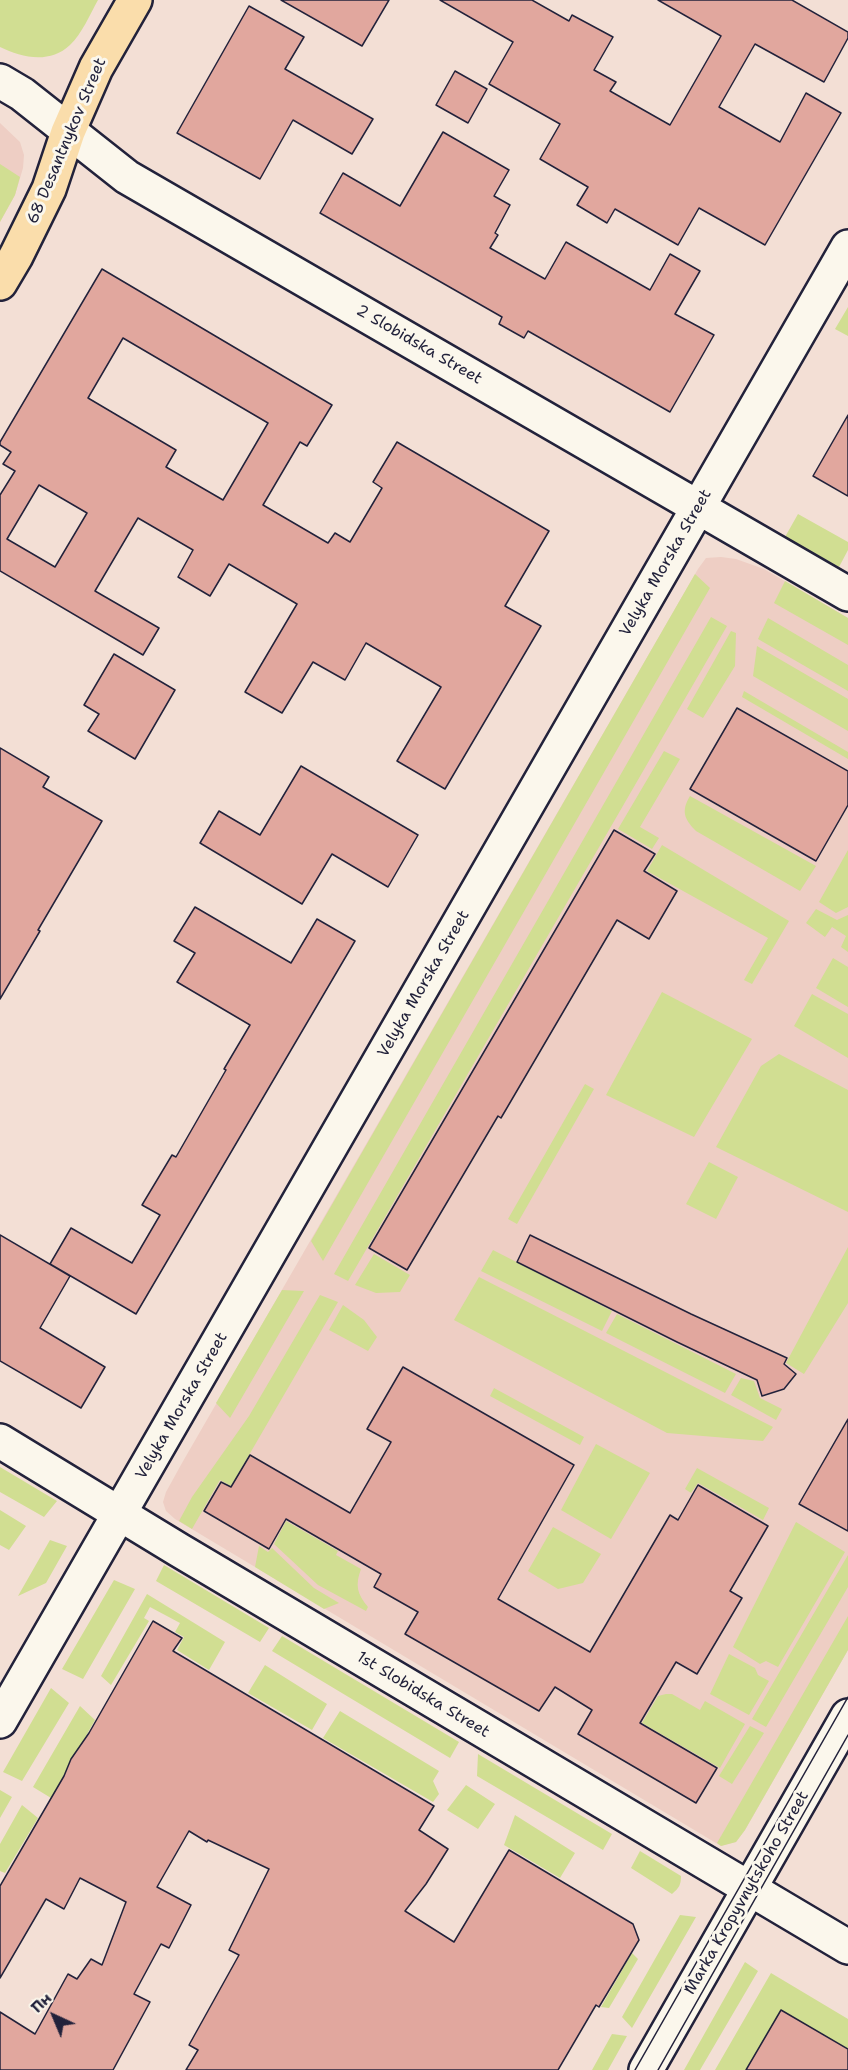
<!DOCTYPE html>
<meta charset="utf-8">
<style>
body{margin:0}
#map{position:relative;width:848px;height:2070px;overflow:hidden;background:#f3dfd5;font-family:"Shantell Sans",sans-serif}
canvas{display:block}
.north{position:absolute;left:24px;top:1986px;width:60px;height:60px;-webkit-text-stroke:4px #fbf7ec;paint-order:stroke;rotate:316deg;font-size:16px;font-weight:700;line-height:24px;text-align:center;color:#22223b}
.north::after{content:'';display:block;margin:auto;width:21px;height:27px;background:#22223b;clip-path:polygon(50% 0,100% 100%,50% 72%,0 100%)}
</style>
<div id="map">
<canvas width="848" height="2070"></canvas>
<div class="north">Пн</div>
</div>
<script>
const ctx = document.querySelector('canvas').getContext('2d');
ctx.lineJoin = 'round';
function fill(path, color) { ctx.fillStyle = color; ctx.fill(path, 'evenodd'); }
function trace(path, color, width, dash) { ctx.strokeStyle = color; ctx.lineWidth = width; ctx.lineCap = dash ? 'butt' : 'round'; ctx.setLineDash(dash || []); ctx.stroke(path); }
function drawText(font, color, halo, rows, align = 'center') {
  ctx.font = font + ' "Shantell Sans",sans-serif'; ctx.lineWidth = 6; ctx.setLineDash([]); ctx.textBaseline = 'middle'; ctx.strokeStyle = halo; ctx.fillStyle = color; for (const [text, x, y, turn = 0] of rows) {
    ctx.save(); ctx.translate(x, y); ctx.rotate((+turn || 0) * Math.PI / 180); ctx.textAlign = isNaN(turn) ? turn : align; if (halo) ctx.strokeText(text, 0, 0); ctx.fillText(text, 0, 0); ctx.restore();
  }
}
const built = new Path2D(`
 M0,123L20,142L24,155L23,168L15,195L0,222Z
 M721,557L736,559L764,569L848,618V1650L745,1830L736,1842L721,1846L175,1519L166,1511L163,1502L166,1492L182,1463L698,569L706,558Z`);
const green = new Path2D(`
 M0,0H98C90,14 82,34 70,45C50,64 22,58 0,47Z
 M0,164L20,177L15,195L0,222Z
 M848,307V336L835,329Z
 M798,514L848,542V550L839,567L785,537Z
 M695,574L710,588L323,1261L311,1241Z
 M785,581L848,618V645L774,603Z
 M711,617L727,626L348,1281L334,1274Z
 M768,618L848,665V691L758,639Z
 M731,631L736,633L735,666L703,718L687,709Z
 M757,646L848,699V731L753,676Z
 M744,691L848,752V759L742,697Z
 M664,751L680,759L640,827L659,838L652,849L618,829Z
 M690,796L816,866L800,891L696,831C684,819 681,811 690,796Z
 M662,845L789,921L752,984L744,980L768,938L647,871Z
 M848,850V907L836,913L819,902Z
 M816,909L837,920L848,915V952L841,947L846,936L832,927L825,937L806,923Z
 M833,958L848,967V1007L816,988Z
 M662,992L752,1039L694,1137L606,1095Z
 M812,994L848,1014V1058L794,1026Z
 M779,1054L848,1090V1212L716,1147L761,1066Z
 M585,1084L594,1089L517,1224L508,1219Z
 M709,1162L738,1177L716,1219L686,1204Z
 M848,1247V1303L804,1374L786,1363Z
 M493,1250L612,1311L602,1331L481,1271Z
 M374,1254L410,1275L400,1292L376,1293L355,1285Z
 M479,1277L773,1427L763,1441L667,1433L454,1320Z
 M282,1290L304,1291L230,1418L216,1403Z
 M320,1295L338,1302L231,1486L220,1480L192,1529L179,1521L192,1497L249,1416Z
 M343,1305L364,1320L377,1337L368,1351L329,1330Z
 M617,1314L736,1374L725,1393L606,1333Z
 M741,1378L754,1381L760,1398L782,1409L776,1420L731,1395Z
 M494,1388L584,1437L580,1445L490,1396Z
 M596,1444L650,1473L611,1539L561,1510Z
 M0,1467L57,1501L44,1517L0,1492Z
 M697,1468L769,1508L763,1520L698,1483L691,1493L685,1489Z
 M0,1510L26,1526L9,1550L0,1545Z
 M286,1521L338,1551L336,1555L361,1569C355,1585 357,1594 368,1607L366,1611L318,1585L274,1544Z
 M796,1522L845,1552L778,1667L766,1661L760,1664L733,1647Z
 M553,1527L601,1554L583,1583L558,1589L528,1571Z
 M50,1540L67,1546L46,1583L18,1596Z
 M259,1546L268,1552L272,1548L314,1588L339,1603L324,1609L255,1567Z
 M848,1555V1587L766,1727L752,1719Z
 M164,1565L269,1628L260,1642L156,1581Z
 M114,1580L135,1589L83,1679L62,1669Z
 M147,1594L225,1642L209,1670L177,1650L184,1637L175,1632L180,1623L150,1607L144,1618L149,1621L111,1685L101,1676Z
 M848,1616V1650L745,1830L736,1842L721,1846L717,1843Z
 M282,1636L459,1742L450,1758L272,1651Z
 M729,1654L755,1668L758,1675L769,1681L749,1715L710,1694Z
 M265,1665L327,1704L312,1730L248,1693Z
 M51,1688L69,1703L22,1781L3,1772Z
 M666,1694H672L700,1710L705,1701L745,1724L720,1768L642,1723L658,1696Z
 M80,1706L95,1720L51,1798L33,1787Z
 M340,1711L439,1771L433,1781L439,1794L433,1802L323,1738Z
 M750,1726L764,1733L732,1784L719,1776Z
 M478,1754L612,1834L603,1850L477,1776Z
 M466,1785L495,1804L478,1829L447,1810Z
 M0,1790L12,1797L0,1818Z
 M22,1805L38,1818L5,1873L0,1871V1844Z
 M515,1815L575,1853L560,1878L504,1845Z
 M640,1851L681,1876C681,1885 679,1888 672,1894L631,1868Z
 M680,1915L696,1917L632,2028L622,2017Z
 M632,1953L638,1959L609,2008L601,2007Z
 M745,1962L758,1971L700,2070H684Z
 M771,1973L848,2019V2049L781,2010L746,2070H715Z
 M612,2034L627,2036L608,2070H592Z`);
const building = new Path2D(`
 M281,0H389L362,46Z
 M440,0H532L569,21L572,15L613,37L594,70L616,82L610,91L670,125L721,36L658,0H792L848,32V38L824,82L755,44L719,107L780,142L806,93L841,113L765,245L699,208L678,245L615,209L607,223L577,205L588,187L540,159L560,124L489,84L513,42Z
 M249,6L304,37L285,69L373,119L352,154L293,120L260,179L177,133Z
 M455,71L487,89L468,123L436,105Z
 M443,132L509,170L494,196L510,205L495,233L498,235L490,248L545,279L566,242L650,290L670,254L700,271L675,314L714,335L670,412L528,331L524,338L499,324L502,317L320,213L343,173L400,206Z
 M102,269L332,405L307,446L300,442L263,505L328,543L335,533L350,542L382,488L373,482L397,442L549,531L505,606L541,626L445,789L397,761L441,687L366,643L345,680L313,662L282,713L245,692L297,604L229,564L210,596L178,577L193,550L138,518L95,591L159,628L143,655L0,571V495L15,471L3,464L11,452L0,445V442ZM123,338L268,423L223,500L166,467L176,450L88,398ZM39,485L87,513L55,567L7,539Z
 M848,415V496L813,476Z
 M114,654L175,690L135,759L88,731L99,714L84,705Z
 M737,708L848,771V805L816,861L690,789Z
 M0,748L49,777L43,787L102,821L38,930L40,931L0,999Z
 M301,766L418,835L388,887L332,854L302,904L200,843L219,811L260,835Z
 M614,830L655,854L644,871L677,891L649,939L617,920L501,1118L498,1116L407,1270L369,1248Z
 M195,907L291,963L317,919L355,941L136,1314L50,1264L71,1228L132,1263L160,1215L142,1205L172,1155L176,1157L226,1070L224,1069L250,1025L177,982L195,953L174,941Z
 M0,1235L70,1276L40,1328L105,1367L81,1408L0,1361Z
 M530,1235L691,1314L787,1358L784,1364L796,1374L784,1389L762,1396L757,1380L677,1342L517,1262Z
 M403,1367L574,1465L498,1599L590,1652L670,1515L678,1520L698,1485L768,1526L730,1591L742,1598L697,1674L676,1662L640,1723L717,1768L696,1803L578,1734L592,1710L555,1687L539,1711L405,1634L418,1612L374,1587L381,1574L286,1519L269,1549L204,1511L221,1482L231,1487L250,1455L350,1513L391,1442L367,1429Z
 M848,1419V1531L799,1504Z
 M153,1621L182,1638L173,1651L434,1806L419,1830L448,1849L426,1884L405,1911L454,1942L509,1850L633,1924L639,1940L599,2007L596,2005L558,2070H186L198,2050L189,2045L239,1955L229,1950L269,1869L208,1840L207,1842L189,1831L157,1887L191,1905L169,1948L161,1944L134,1994L150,2002L113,2070H0V2012L35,2034L68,1974L77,1979L91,1959L102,1965L126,1902L80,1878L64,1909L46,1899L0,1978V1886L64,1776L71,1759L89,1733Z
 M781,2010L848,2049V2070H746Z`);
const minor = new Path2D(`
 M0,81L22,94L127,177L848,594
 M0,1441L179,1550L848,1947
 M0,1721L848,247
 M646,2070L848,1716`);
const major = new Path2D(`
 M0,283L16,256L49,189L68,132L96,68L135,0`);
const tram = new Path2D(`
 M635,2070L848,1697
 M658,2070L848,1735`);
const streetNames = [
 ["68 Desantnykov Street",67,141,-67],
 ["2 Slobidska Street",419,345,30],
 ["Velyka Morska Street",666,563,-60],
 ["Velyka Morska Street",424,984,-60],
 ["Velyka Morska Street",182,1406,-60],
 ["1st Slobidska Street",423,1695,31],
 ["Marka Kropyvnytskoho Street",747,1893,-60]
];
fill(built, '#eecec4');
fill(green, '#d1de92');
fill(building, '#e1a79e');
trace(building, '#22223b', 1.5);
trace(minor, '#22223b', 38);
trace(major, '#22223b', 38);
trace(minor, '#fbf7ec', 33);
trace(major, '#faddab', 33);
trace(tram, '#22223b', 1.5);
drawText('16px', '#22223b', '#fbf7ec', streetNames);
</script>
